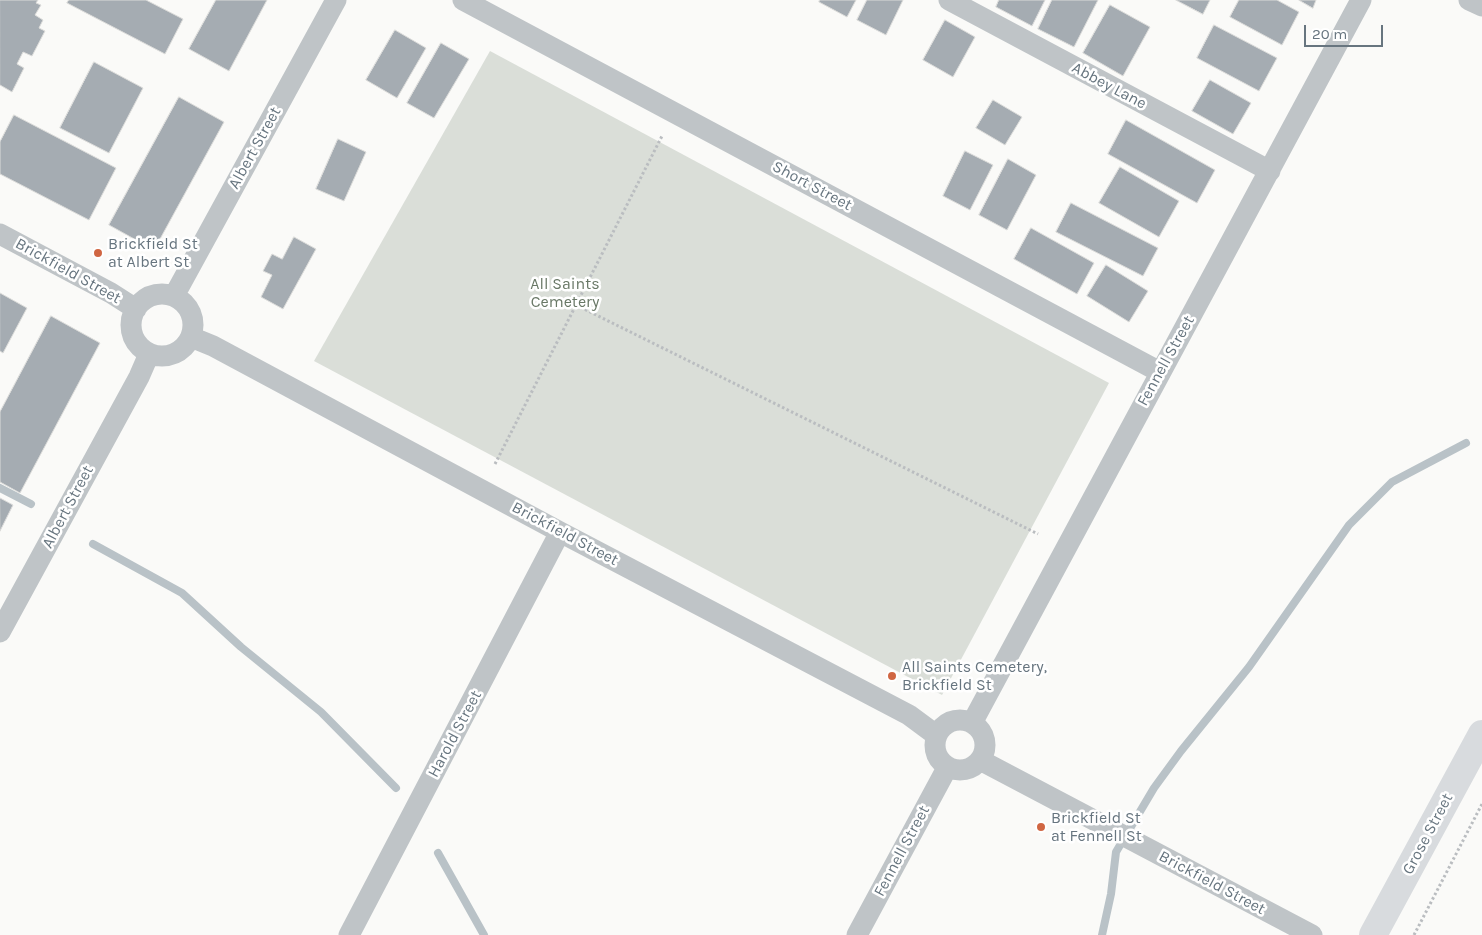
<!DOCTYPE html>
<style>
body{margin:0}
#map{position:relative;width:1482px;height:935px;overflow:hidden;background:#fafaf8;font-family:Karla,sans-serif}
canvas{display:block}
.scale{position:absolute;left:1304px;top:25px;width:79px;height:22px;box-sizing:border-box;border:2px solid #67757f;border-top:0;padding-left:6px;font-size:15px;line-height:18px;white-space:nowrap;color:#67757f;-webkit-text-stroke:4px #fff;paint-order:stroke}
</style>
<div id="map">
<canvas width="1482" height="935"></canvas>
<div class="scale">20 m</div>
</div>
<script>
const ctx = document.querySelector('canvas').getContext('2d');
ctx.lineJoin = 'round';
function fill(path, color) { ctx.fillStyle = color; ctx.fill(path, 'evenodd'); }
function trace(path, color, width, dash) { ctx.strokeStyle = color; ctx.lineWidth = width; ctx.lineCap = dash ? 'butt' : 'round'; ctx.setLineDash(dash || []); ctx.stroke(path); }
function drawText(font, color, halo, rows, align = 'center') {
  ctx.font = font + ' Karla,sans-serif'; ctx.lineWidth = 5; ctx.setLineDash([]); ctx.textBaseline = 'middle'; ctx.strokeStyle = halo; ctx.fillStyle = color; for (const [text, x, y, turn = 0] of rows) {
    ctx.save(); ctx.translate(x, y); ctx.rotate((+turn || 0) * Math.PI / 180); ctx.textAlign = isNaN(turn) ? turn : align; if (halo) ctx.strokeText(text, 0, 0); ctx.fillText(text, 0, 0); ctx.restore();
  }
}
const green = new Path2D(`
 M490,51L1109,383L942,695L314,361Z`);
const stream = new Path2D(`
 M0,488L31,504
 M93,544L182,593L241,647L321,712L396,788
 M438,853L484,935
 M1102,935L1111,894L1116,852L1154,788L1181,751L1249,667L1349,525L1392,482L1466,443`);
const building = new Path2D(`
 M0,0H38L36,3L41,5L35,15L43,20L39,28L45,31L32,56L23,52L17,64L24,68L12,92L0,85Z
 M69,0H146L183,19L165,54L67,3Z
 M216,0H267L229,71L189,49Z
 M820,0H856L847,17L819,2Z
 M867,0H903L886,35L857,20Z
 M999,0H1045L1032,26L996,7Z
 M1052,0H1098L1074,47L1038,29Z
 M1176,0H1210L1203,14Z
 M1239,0H1277L1299,12L1282,45L1230,17Z
 M1299,0H1316L1313,8Z
 M1110,5L1150,27L1123,76L1083,53Z
 M945,20L975,37L953,77L923,60Z
 M1214,25L1277,58L1259,91L1197,58Z
 M395,30L426,48L397,98L366,80Z
 M441,43L469,59L434,118L407,103Z
 M94,62L143,88L109,153L60,128Z
 M1210,80L1251,103L1233,134L1192,111Z
 M179,97L224,122L154,250L109,225Z
 M993,100L1022,117L1005,145L976,128Z
 M14,115L116,168L89,220L0,174V142Z
 M1126,120L1215,170L1197,203L1108,154Z
 M338,139L366,152L344,201L316,189Z
 M965,151L993,165L970,210L943,196Z
 M1008,159L1036,175L1007,230L979,215Z
 M1120,167L1179,201L1159,237L1099,203Z
 M1071,203L1158,248L1143,276L1056,232Z
 M1031,228L1094,263L1077,294L1014,259Z
 M294,237L316,249L283,309L261,297L272,275L263,271L272,254L282,259Z
 M1106,265L1148,291L1129,322L1087,296Z
 M0,293L27,308L3,353L0,351Z
 M51,316L100,343L20,493L0,482V412Z
 M0,498L13,505L0,531Z`);
const path = new Path2D(`
 M576,305L1038,534
 M495,464L662,136
 M1414,935L1482,804`);
const street = new Path2D(`
 M463,0L1160,372
 M949,0L1270,171
 M1469,0L1482,6
 M0,234L111,293L136,309
 M131 325a31 31 0 1 1 62 0a31 31 0 1 1-62 0Z
 M174,296L336,0
 M191,337L213,346L560,532L909,715L936,735
 M0,632L139,377L149,354
 M935 745a25 25 0 1 1 50 0a25 25 0 1 1-50 0Z
 M972,723L1361,0
 M980,760L1312,935
 M349,935L560,532
 M857,935L947,768`);
const secondary = new Path2D(`
 M1373,935L1482,734`);
const markers = [
 [98,253,5,"#d06642"],
 [892,676,5,"#d06642"],
 [1041,827,5,"#d06642"]
];
const streetNames = [
 ["Abbey Lane",1109,86,28],
 ["Albert Street",255,148,-61],
 ["Short Street",812,186,28],
 ["Brickfield Street",68,271,29],
 ["Fennell Street",1166,361,-61],
 ["Albert Street",68,507,-62],
 ["Brickfield Street",565,534,28],
 ["Harold Street",455,734,-62],
 ["Grose Street",1428,834,-62],
 ["Fennell Street",902,851,-62],
 ["Brickfield Street",1212,883,28]
];
const poiNames = [
 ["Brickfield St",108,244],
 ["at Albert St",108,262],
 ["All Saints Cemetery,",902,667],
 ["Brickfield St",902,685],
 ["Brickfield St",1051,818],
 ["at Fennell St",1051,836]
];
const parkNames = [
 ["All Saints",565,284],
 ["Cemetery",565,302]
];
fill(green, '#daded8');
trace(stream, '#b9c2c7', 8);
fill(building, '#a5acb2');
trace(building, '#dcdcda', 1);
trace(path, '#babdc0', 3, [2.5, 2.5]);
trace(street, '#bfc4c7', 21);
trace(secondary, '#d8dbde', 28);
for (const [x, y, r, color] of markers) { const dot = new Path2D(); dot.arc(x, y, r, 0, 2 * Math.PI); ctx.fillStyle = color; ctx.fill(dot); trace(dot, '#fff', 2); }
drawText('16px', '#67757f', '#fff', streetNames);
drawText('16px', '#67757f', '#fff', poiNames, 'left');
drawText('16px', '#697866', '#fff', parkNames);
</script>
